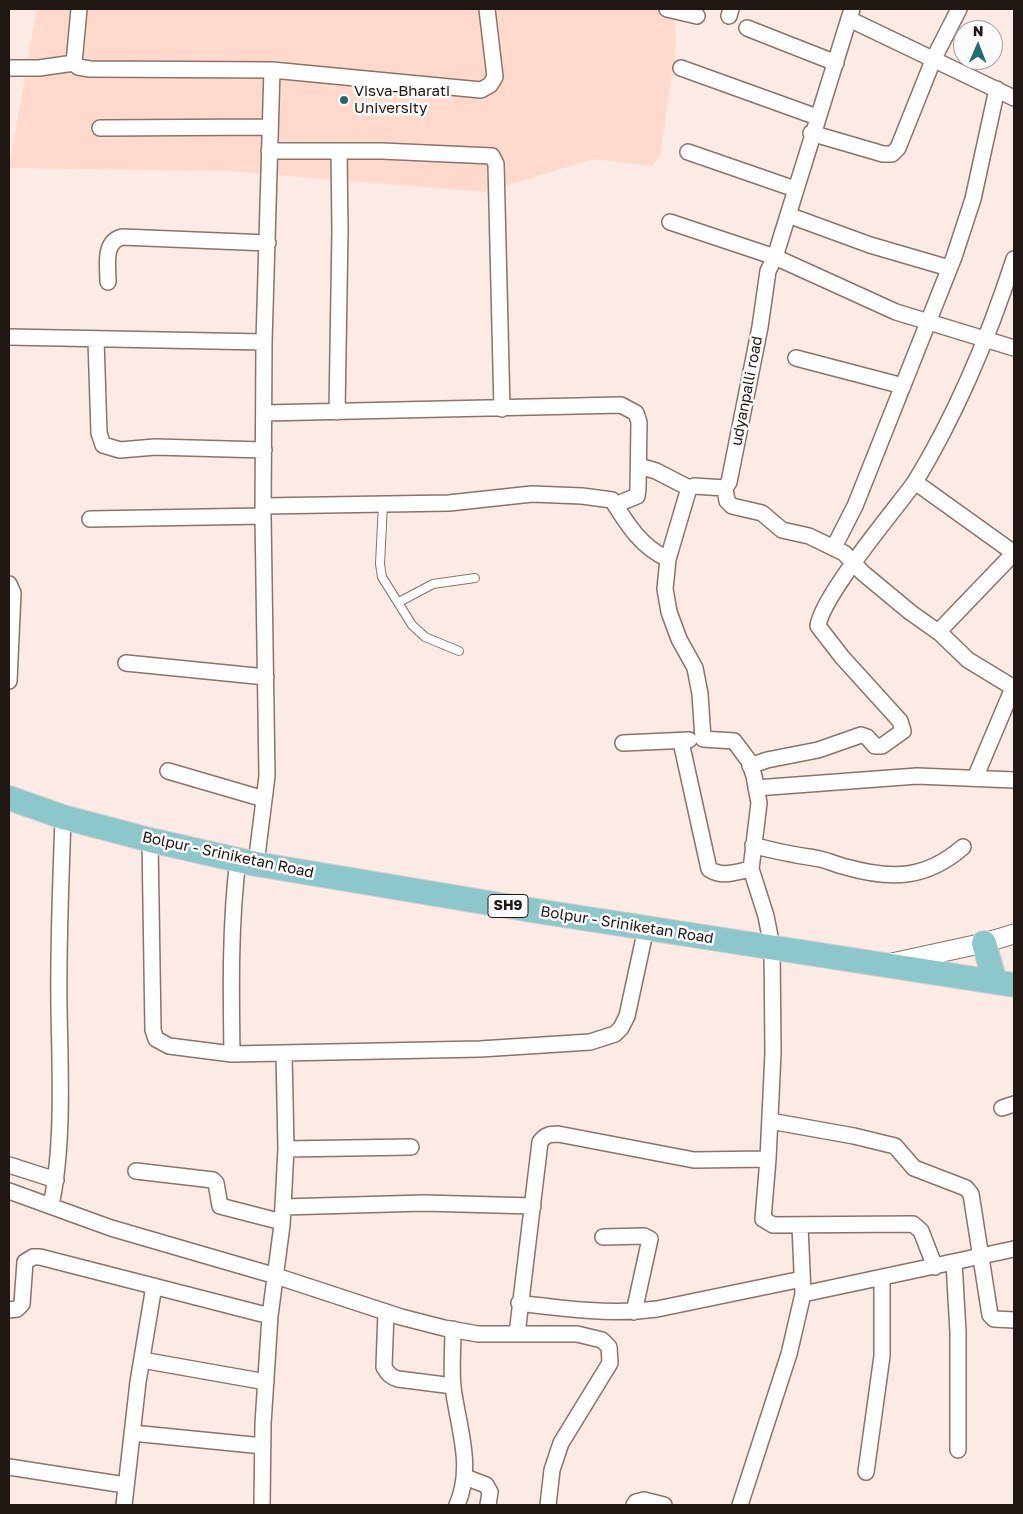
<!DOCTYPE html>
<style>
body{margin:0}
#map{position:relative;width:1023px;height:1514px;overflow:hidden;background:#fceae4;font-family:"Golos Text",sans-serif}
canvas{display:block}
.frame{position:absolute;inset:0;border:10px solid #201612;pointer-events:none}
.north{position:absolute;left:953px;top:20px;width:50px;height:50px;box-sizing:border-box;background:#fbfbfb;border:1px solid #a39f9e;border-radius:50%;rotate:1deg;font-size:14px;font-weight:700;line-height:20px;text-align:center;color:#201612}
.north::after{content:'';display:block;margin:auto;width:18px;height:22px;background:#206c70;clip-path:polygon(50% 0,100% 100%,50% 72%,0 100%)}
</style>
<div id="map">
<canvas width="1023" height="1514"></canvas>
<div class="frame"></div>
<div class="north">N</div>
</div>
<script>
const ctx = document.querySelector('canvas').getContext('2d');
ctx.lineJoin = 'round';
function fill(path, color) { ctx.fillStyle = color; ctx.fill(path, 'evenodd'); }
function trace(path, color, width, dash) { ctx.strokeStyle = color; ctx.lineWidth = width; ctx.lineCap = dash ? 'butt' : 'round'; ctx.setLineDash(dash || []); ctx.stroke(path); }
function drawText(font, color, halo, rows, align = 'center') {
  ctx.font = font + ' "Golos Text",sans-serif'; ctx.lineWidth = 5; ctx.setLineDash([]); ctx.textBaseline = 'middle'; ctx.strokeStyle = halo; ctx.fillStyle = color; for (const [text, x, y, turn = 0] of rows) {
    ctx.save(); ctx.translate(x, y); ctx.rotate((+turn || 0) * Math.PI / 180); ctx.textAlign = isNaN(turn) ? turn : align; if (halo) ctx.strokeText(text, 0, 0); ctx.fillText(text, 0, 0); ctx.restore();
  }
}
const built = new Path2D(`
 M37,9H675L676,44L660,156L652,166L593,159L485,192L228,171L9,168Z`);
const service = new Path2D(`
 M383,504L380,564L382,577L412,625L425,637L459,651
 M399,602L433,584L475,578`);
const minor = new Path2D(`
 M79,9L74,63L78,67L90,69L272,70
 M667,9L697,16
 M852,9L775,257L768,271L760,327L729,482L725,488L694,486L689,488L668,559L665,589L669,612L679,639L695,668L700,694L703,739L734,741L749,761L754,776L759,803L751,869L766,916L772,947L773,1053L768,1159L763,1219L773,1225L913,1224L921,1231L935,1267
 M729,16L731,9
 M849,19L1014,98
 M747,28L836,63
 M9,68H39L74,63
 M681,68L817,117
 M100,128L270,127
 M811,133L883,154H892L898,148L934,58L959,9
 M269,151H382L492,156L496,164L502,409
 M688,152L795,189
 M788,215L870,245L949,268
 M670,222L775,257L896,312L1014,348
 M1014,259C989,336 957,413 915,482L1014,553L942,628L941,634L968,660L1014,688
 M108,282C108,265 103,242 122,237L268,243
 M9,337L264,342
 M96,340L99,433L103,445L120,450L155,447L264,450
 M796,358L903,386
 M337,412L340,231L339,151
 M264,413L621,405L636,413L639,422L638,489L637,496L615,505
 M639,466L656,471L689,488
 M725,488L727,501L732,506L762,513L782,530L809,536L844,553L863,573L910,612L941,634
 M263,506L449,503L532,494L582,496L612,500C627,524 641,547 668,559
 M90,519L263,516
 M834,547L855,506L954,257L973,199L997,89
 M9,584L13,593L9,681
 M126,663L266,677
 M681,742L709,869C722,878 736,872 751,869
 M623,743L689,740
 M750,766L767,760L818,750L861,735L867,737L875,746H882L903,731L900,721L842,657L818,626C822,596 894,511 915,482
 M168,771L264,799
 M975,778L1013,688
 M756,788L917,776L1014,780
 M150,840L153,1030L156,1039L169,1046L232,1054L480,1049L590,1042L615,1034L621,1028L627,1016L646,928
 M753,845C775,852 797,855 820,859C829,861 837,865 846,867C892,880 926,879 963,847
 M256,864L267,776L263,516L264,342L272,70L481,90L490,85L495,77L487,9
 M232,1054C231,989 230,924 238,859
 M1002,1108L1014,1104
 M770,1121L854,1136L895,1146L914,1168L966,1188L971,1194L990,1315L994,1319L1014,1320
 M286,1149L411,1147
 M9,1165L56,1180
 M136,1171L213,1180L216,1183L220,1206L282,1222
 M9,1191L111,1228L276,1276L401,1317L444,1328L478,1334H577L602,1340L609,1347L610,1363L561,1443L552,1470L548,1505
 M51,1205C64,1145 60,1069 59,1007C58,944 61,880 63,817
 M283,1207L424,1203L533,1206
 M603,1237L644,1236L650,1239L634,1312
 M954,1262L958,1332V1450
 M803,1294L1014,1249
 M519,1303C566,1309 611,1315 657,1309L802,1279
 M9,1310L17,1309L22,1304L25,1262L33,1257H40L270,1316
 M386,1312L384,1367C388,1374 391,1377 398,1379L453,1386
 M453,1329C453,1349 451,1368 453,1387C458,1427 474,1466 457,1505
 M517,1334L540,1142C545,1135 550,1134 558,1134L694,1160L768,1159
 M142,1360L266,1382
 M132,1433L263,1446
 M9,1467L125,1485
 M866,1472L882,1356V1278
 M465,1477L486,1485L490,1492L488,1505
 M124,1505L138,1382L154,1286
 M262,1505L263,1424L270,1316L282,1225L286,1149L284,1053
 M634,1505L636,1502L644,1500L664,1505
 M740,1505L789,1354L803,1294L800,1226`);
const tertiary = new Path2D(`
 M892,963L984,943L1014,934`);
const primary = new Path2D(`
 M9,798L63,817L150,840L256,864L537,911L1014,985
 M984,943L995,982`);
const markers = [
 [344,100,5,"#206c70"]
];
const shields = [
 [508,906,40]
];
const shieldNames = [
 ["SH9",508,906]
];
const poiNames = [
 ["Visva-Bharati",354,91],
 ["University",354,108]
];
const streetNames = [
 ["udyanpalli road",747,391,-79],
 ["Bolpur - Sriniketan Road",228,855,12],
 ["Bolpur - Sriniketan Road",627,925,9]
];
fill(built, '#ffdacc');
trace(service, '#8c7269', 10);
trace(minor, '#8c7269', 18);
trace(tertiary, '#8c7269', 21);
trace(primary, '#d2d0d0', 26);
trace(service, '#fff', 8);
trace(minor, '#fff', 15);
trace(tertiary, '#fff', 19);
trace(primary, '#8cc8cb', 24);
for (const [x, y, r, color] of markers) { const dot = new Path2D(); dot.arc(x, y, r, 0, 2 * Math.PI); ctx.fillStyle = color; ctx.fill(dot); trace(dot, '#fbfbfb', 2); }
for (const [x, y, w] of shields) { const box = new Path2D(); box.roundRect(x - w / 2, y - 11.5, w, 23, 4); ctx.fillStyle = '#fbfbfb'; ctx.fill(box); trace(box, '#201612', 1); }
drawText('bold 14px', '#201612', null, shieldNames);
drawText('15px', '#201612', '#fbfbfb', poiNames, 'left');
drawText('15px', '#201612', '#fbfbfb', streetNames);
</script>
